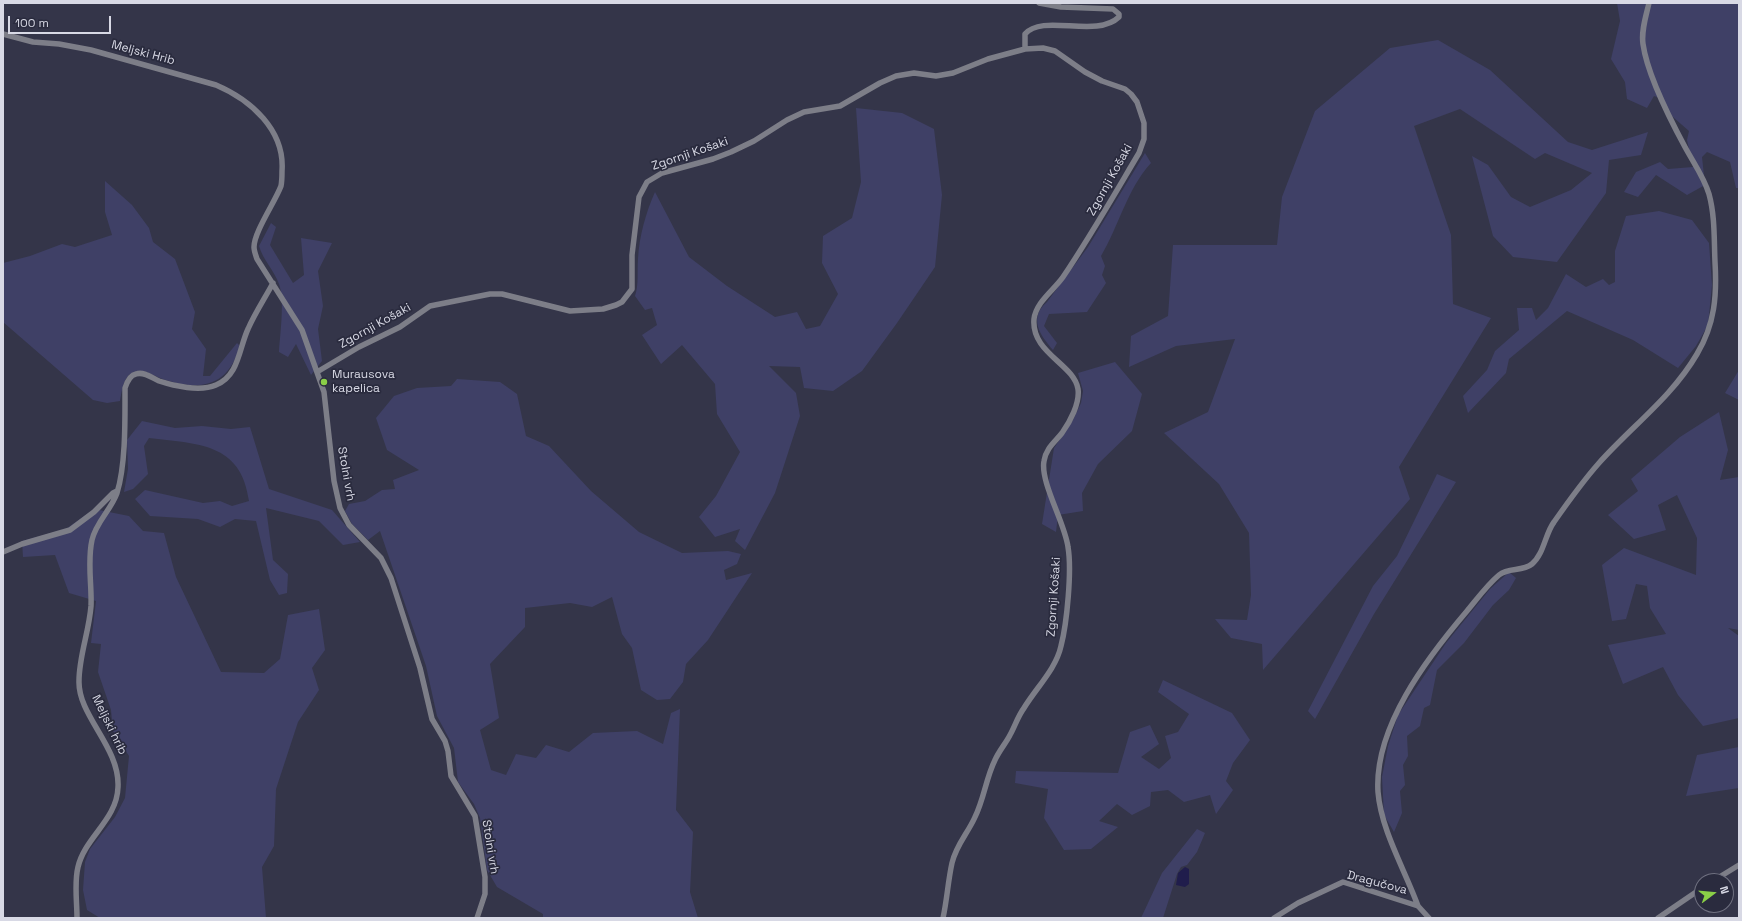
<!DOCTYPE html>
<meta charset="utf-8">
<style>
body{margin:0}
#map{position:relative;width:1742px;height:921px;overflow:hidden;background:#343549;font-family:"Space Grotesk",sans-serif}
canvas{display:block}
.frame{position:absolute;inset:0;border:4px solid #d8d9e5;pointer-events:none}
.north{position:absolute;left:1694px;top:873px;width:40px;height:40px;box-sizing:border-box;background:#2a2b3e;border:1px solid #707181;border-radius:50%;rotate:74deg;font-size:11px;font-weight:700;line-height:16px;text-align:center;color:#d8d9e5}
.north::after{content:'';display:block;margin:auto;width:14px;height:18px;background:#8ace47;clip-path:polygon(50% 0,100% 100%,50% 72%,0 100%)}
.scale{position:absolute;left:8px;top:16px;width:103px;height:18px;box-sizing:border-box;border:2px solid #d8d9e5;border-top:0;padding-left:5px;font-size:12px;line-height:14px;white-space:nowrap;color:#d8d9e5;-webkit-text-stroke:3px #2a2b3e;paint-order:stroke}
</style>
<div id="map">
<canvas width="1742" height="921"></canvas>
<div class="frame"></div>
<div class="north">N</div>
<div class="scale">100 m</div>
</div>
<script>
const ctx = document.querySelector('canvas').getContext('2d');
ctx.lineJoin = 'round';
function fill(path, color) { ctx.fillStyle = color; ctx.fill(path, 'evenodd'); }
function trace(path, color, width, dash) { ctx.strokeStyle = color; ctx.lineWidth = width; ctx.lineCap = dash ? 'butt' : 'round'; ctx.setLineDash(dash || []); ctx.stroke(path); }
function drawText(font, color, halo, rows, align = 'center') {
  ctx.font = font + ' "Space Grotesk",sans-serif'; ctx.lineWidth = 3.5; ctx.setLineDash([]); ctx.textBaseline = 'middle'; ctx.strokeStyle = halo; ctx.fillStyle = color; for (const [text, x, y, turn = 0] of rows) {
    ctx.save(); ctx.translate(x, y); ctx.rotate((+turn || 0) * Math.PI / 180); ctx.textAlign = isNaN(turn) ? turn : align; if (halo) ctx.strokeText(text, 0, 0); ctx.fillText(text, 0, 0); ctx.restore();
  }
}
const green = new Path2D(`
 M1617,3H1739V188H1736L1730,162L1707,152L1702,157L1705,185L1687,195L1656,175L1638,197L1624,192L1636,172L1660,162L1668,169L1693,167L1687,140L1689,131L1666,111L1662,99L1654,96L1647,108L1627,99L1625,82L1611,59L1620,21Z
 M1438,40L1490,70L1568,142L1592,150L1648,132L1641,155L1609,160L1606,193L1557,262L1513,257L1493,236L1472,156L1488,165L1511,197L1530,207L1571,190L1592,173L1545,153L1535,159L1460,109L1414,126L1451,235L1453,304L1491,318L1399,467L1410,499L1263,670L1262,644L1231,638L1215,619L1247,620L1251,595L1249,533L1219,484L1164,433L1208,412L1235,339L1176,346L1129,367L1131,336L1168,316L1173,245H1277L1282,197L1315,111L1390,48Z
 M856,108L902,113L934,129L942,195L935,267L897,323L862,371L833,391L804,388L800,367L769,366L796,393L800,416L775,493L745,550L735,541L740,529L715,537L699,517L716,496L740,452L717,414L715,384L682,345L661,364L642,335L657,325L652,308L645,310L635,296C639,284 637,272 638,259C639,237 646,212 655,192L689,257L727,286L775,317L797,312L806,329L820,326L838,294L822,263L823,236L852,218L861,182Z
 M1145,153L1151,163C1127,189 1119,226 1101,256L1105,266L1102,275L1106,283L1087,312L1049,314L1044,326L1057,343L1053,350C1040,335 1028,318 1047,302L1088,247Z
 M105,181L132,205L149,228L153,242L175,259L195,312L192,329L206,349L203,376H210L237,343L240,346C228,388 198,392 160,378C152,375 143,368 134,372C123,376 122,391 120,401L107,403L93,400L3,322V263L30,256L62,244L75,247L112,235L105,212Z
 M1659,211L1692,220L1709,243L1712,285L1708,325L1696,346L1678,368L1633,340L1567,311L1509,359L1506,373L1468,413L1463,396L1487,370L1495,351L1519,330L1517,308H1532L1536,320L1548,308L1566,274L1586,287L1603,279L1609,285L1615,282V251L1626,216Z
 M271,223L276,227L270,245L293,283L304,275L301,238L332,243L318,271L323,306L318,329L322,361L311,375L296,344L288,357L279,352C280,335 285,300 279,284C274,270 263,260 259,246Z
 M1115,362L1142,394L1132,431L1098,464L1082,493L1083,511L1058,515L1056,532L1042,524L1054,448L1073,420L1081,403L1083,391L1078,373Z
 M1739,370V400L1725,393Z
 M457,379L500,382L517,394L526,436L549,446L591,491L639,532L682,553L728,551L741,554L737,564L724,570L726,580L752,573L708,640L686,664L683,682L670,699L657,700L641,690L632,648L622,634L612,597L592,607L570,603L525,608V627L490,664L499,718L480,730L491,770L506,775L516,754L536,758L546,745L569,752L593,733L637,731L663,744L671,713L680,709L676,810L693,832L690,892L698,918H543V914L497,887L487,870L480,818L474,804L458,782L454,748L437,716L426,666L380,531L368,540L352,524L345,511L349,504L365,501L382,490L395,489L393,480L419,470L387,450L376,418L394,396L417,388L451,386Z
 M1719,412L1728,450L1720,480L1739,477V630L1728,628L1739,636V718L1703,726L1678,695L1663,667L1623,684L1608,645L1666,634L1650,608L1647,586L1636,584L1626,619L1612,621L1602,565L1624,548L1696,575L1697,538L1677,495L1658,505L1666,530L1634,539L1608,515L1638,491L1631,479L1680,437Z
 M142,421L175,428L202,426L231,429L250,427L269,489L332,510L360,542L343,545L319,521L266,508L273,560L288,574L287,593L279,595L270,580L256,521L235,519L220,527L198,519L150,516L135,499L145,490L203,503L220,501L232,506L249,501C241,442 197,444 149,438L144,446L148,474L133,489L124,492L128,469L127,440Z
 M1437,474L1456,482L1374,614L1315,719L1308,711L1373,586L1397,556Z
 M94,509L129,516L143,531L164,533L176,577L221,672L264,673L280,659L288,615L319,609L325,650L312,668L319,690L298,722L276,789L274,846L262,867L266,918H100L87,910L83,890L85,862L90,849L115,817L125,798L129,756L113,731L111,710L98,672L101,644L91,643L96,601L69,593L55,555L23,557L22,541L66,529Z
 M1509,572L1516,578L1509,590L1493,605L1464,643L1437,670L1430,705L1424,708L1420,726L1407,736L1408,756L1403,765L1405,785L1400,791L1402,813L1394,832L1384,815L1382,777L1388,746L1398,715L1446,643L1490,589Z
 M1163,680L1232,713L1250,740L1233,763L1226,781L1233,790L1216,814L1210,795L1184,802L1168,790L1151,792L1150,806L1132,815L1117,804L1099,821L1118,827L1091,849L1064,850L1044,818L1048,789L1015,783L1016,771L1118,773L1130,732L1150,725L1159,744L1141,757L1159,769L1171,758L1165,736L1178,732L1189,714L1158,692Z
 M1739,747V788L1686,796L1697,755Z
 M1197,829L1205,833L1197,852L1187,865L1181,867L1177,874L1163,918H1141L1162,873Z`);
const water = new Path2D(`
 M1185,867L1189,869V884L1185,887L1176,885L1178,873Z`);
const minor = new Path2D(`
 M3,34L33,42L59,44L91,50L216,85C251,100 285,130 282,171C282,176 282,181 281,186C275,202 254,232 254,247C254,251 256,256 257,259L302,330L324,392L334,481L340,508L349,525L381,558L391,578L420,668L432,719L445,741L448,751L451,776L475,816L485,877V894L477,918
 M1025,49V34C1043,13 1096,39 1119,17V14L1113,9L1061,7L1039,3
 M317,372L359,347L400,327L430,306L490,294H502L570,311L603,309L616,305L622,302L632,289V255L639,197L647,182L662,173L713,159L731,152L754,141L787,120L804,112L840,106L880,83L896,76L914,73L936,76L953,73L988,59L1025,49L1043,48L1055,51L1085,72L1102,81L1125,89L1131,94L1137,102L1144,123V139L1139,153C1114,195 1090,237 1063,277C1054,290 1036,302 1034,319C1031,353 1074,364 1078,389C1080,403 1070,422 1062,433C1055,442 1046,448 1044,461C1040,482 1065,523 1068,547C1072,570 1067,623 1061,646C1056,669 1036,688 1024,708C1018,716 1015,726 1010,735C1006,743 999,751 995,760C986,778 984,799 975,817C968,833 956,845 952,863C948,881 947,900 943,918
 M3,552L22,544L70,530L94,512L113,493L117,491
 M1713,881L1739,865
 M1418,906C1405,870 1381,830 1378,792C1374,727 1427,658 1467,611C1477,599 1487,585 1499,575C1509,567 1522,572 1532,564C1544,554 1545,534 1554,522C1568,502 1583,481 1599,463C1632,426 1672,397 1697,354C1715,324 1717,295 1715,262C1714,239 1715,216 1709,194C1704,177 1693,162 1685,147C1671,121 1647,73 1643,44C1641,31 1646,16 1649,3
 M77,918C77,901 74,883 78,867C85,837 117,820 118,787C120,747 78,716 79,681C79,656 89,632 91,606C92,585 87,562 92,540C96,522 111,510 117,493C126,464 125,418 125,388C127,382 130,375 136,374C144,371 152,378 159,381C174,386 200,392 216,385C239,376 239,348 248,329C255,313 265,298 273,283
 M1274,918L1298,903L1343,882L1418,906L1429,918
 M1658,918L1702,888`);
const markers = [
 [324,382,4,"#8ace47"]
];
const streetNames = [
 ["Meljski Hrib",143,53,15],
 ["Zgornji Košaki",690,154,-19],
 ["Zgornji Košaki",1110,180,-61],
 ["Zgornji Košaki",375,326,-29],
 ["Stolni vrh",346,474,80],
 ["Zgornji Košaki",1054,597,-86],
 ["Meljski hrib",109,725,64],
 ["Stolni vrh",490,847,81],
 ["Dragučova",1377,883,15]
];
const poiNames = [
 ["Murausova",332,375],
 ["kapelica",332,389]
];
fill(green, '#3f4066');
fill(water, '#201d4c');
trace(minor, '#7d7e88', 5.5);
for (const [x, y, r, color] of markers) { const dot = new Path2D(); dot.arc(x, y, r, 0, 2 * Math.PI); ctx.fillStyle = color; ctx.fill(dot); trace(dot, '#2a2b3e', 1.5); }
drawText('12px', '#d8d9e5', '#2a2b3e', streetNames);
drawText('12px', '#d8d9e5', '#2a2b3e', poiNames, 'left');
</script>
